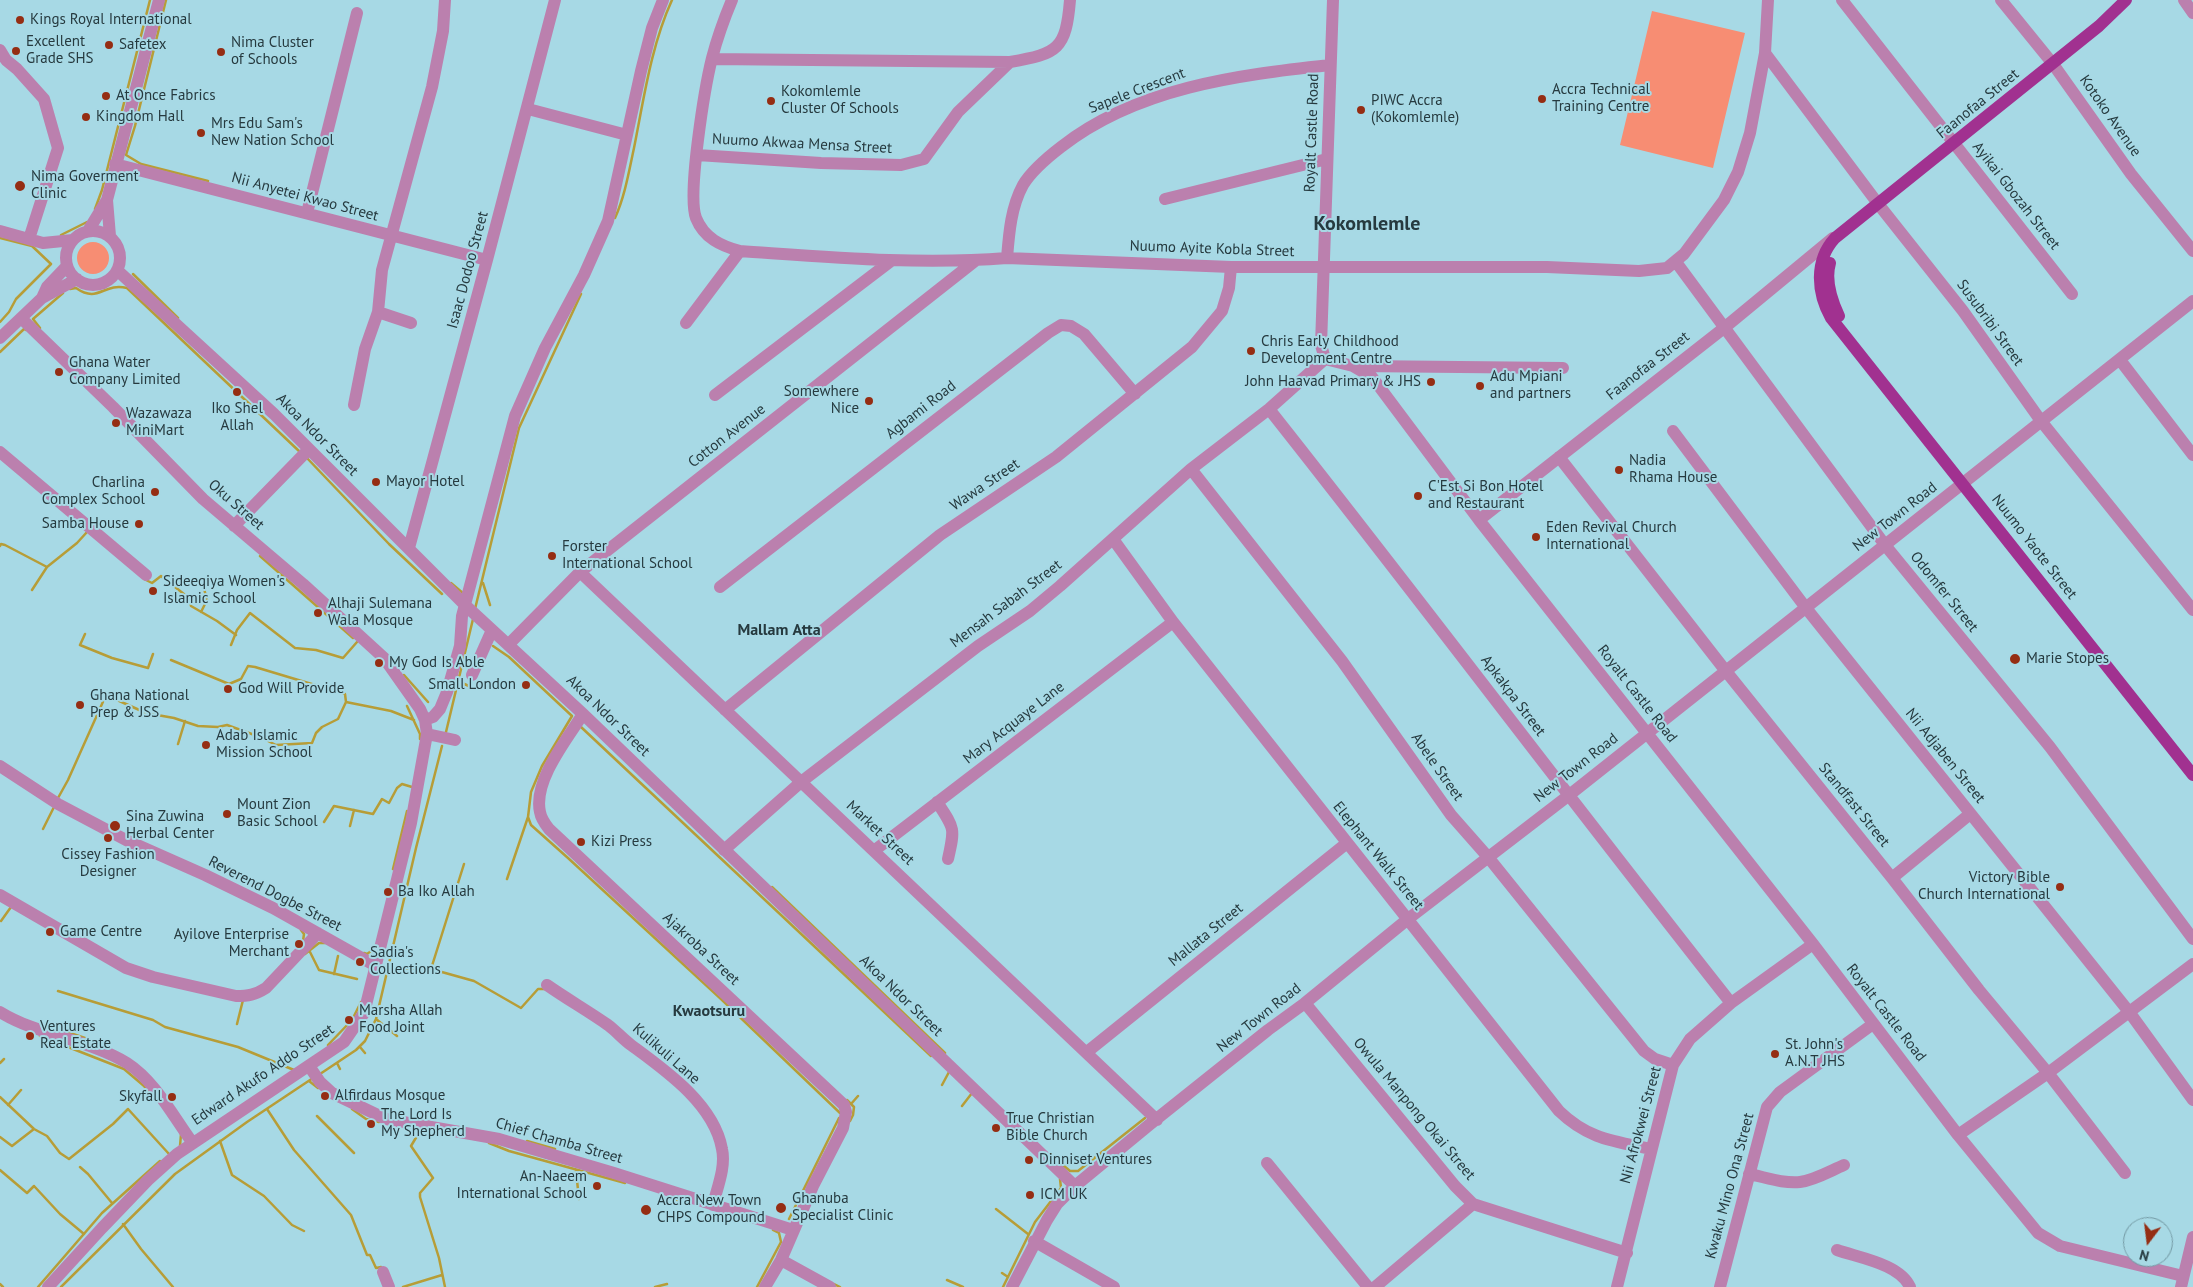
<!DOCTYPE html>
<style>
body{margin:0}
#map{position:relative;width:2193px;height:1287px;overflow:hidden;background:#a7d9e5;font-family:"PT Sans",sans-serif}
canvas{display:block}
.north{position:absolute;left:2123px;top:1217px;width:50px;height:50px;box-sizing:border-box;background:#a7d9e5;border:1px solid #7399a3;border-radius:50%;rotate:195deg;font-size:14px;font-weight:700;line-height:20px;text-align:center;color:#263a3f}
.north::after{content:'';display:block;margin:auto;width:18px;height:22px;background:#952d13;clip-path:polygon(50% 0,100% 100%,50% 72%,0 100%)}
</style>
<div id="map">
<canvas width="2193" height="1287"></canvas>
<div class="north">N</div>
</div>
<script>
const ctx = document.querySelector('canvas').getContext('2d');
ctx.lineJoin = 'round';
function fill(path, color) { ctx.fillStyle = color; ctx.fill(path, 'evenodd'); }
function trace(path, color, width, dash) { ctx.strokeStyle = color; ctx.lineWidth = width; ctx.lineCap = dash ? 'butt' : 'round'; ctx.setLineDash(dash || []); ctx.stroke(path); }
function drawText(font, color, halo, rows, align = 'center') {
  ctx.font = font + ' "PT Sans",sans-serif'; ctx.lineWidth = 4; ctx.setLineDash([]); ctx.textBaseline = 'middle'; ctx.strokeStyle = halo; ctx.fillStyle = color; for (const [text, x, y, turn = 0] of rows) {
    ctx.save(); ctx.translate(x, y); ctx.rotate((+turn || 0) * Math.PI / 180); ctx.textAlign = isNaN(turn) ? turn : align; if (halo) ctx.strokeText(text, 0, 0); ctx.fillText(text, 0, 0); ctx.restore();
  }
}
const green = new Path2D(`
 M1652,11L1745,33L1713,168L1620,145Z
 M77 258a16 16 0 1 1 32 0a16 16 0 1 1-32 0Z`);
const stream = new Path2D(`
 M166,0L135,126L126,155L141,164L208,181
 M95,209L102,190L150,0
 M615,218C625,196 629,171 634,148C644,98 651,46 672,0
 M61,235L87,222
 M0,238L32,246L51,264L16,299L9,312L0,322
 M133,274L178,318
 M70,289L76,288C99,304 103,282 127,288L300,452
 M40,328L33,319L63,293
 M0,352L24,329L26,330
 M306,457L389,544L442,594
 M0,546L1,544L5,545L47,567
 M260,556L353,638
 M144,579L152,583L161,576L189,598L191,606L217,621L236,635
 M451,583L464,594
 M483,583L490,605
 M32,590L47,567L77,543L87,532
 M475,609L519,428L581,294
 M201,612L207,600L202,581
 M85,634L80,645L112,658L148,668L153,654
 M231,645L237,630L250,613L295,648L316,650L343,658L357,642
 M493,646L509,657L572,716L542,766L531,792L528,817L507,879
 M404,675L428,702
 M458,681L473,688
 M346,702L391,711L414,720
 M407,706L420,734V739
 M581,727L931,1056
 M446,732L473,619
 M178,744L185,721
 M58,798L68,780L106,695L146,713L174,718L198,726L218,727L227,725L260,737L276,745L312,743L316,733L322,727L338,719L346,702L345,694L255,667L248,666L241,679L229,684L171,660
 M528,817L531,825L568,858L721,999L840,1113
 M324,822L334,806L373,814L382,799L389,803L397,788L402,784L412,787
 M350,826L354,810
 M43,829L54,807
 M393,869L407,811
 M772,887L945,1053
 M1,921L11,907
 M301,930L304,934L303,941
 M310,952L319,970L357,979
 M364,953L367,954L374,949
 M305,954L319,943H325
 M388,968L431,969L474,981L521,1008L538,989H545
 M431,969L464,864
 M334,974L338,956
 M58,991L153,1020L165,1027L238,1047L294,1070
 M376,1019L397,1036
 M237,1024L243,1000
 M64,1031L85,1038
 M40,1036L124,1069L144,1086L155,1100
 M328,1045L352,1020L361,1002
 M360,1047L365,1053
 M0,1063L4,1059
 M337,1063L340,1069
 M320,1074L356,1050L365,1041L376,1019L416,848L442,746
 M309,1081L318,1088
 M942,1085L949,1072
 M0,1097L34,1129L47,1136L60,1153L69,1159L113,1124L128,1109L169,1154
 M847,1100L854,1107L853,1115L850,1121
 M851,1104L858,1096
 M8,1105L21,1090
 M962,1106L972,1093
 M267,1109L294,1150L351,1215L367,1255H370L376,1268L381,1267
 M352,1109L366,1119L379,1122
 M317,1116L354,1153
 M420,1131L411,1146L433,1178L420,1193V1197L439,1258L445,1287
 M0,1137L12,1146L34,1129
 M220,1141L232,1175L264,1196L292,1225L304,1231
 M527,1141L555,1149
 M489,1143L509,1151L625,1183
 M180,1146L181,1134
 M1050,1154L1070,1171H1078L1145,1118
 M80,1167L88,1174L112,1203
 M0,1170L27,1193L34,1186L60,1214L84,1234
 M576,1171L579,1199
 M671,1198L687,1203
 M996,1209L1028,1234
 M789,1219L839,1118
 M123,1224L141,1249L173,1287
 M1002,1273L1008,1277
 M947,1280L963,1287
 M0,1284L3,1287
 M834,1284L840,1287
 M38,1287L102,1213L160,1161
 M61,1287L175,1174L247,1122L313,1078
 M403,1287L442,1275
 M655,1287L667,1284
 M757,1287L781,1242L779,1233L773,1230
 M1003,1287L1035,1222L1061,1188L1060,1179`);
const minor = new Path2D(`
 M732,0C724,19 717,39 712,58C705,86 687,195 696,218C704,238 721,246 740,251C829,257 918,265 1007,258L1231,267H1547L1639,271L1667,268L1684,254L1724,200L1738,172L1750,133L1765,53L1768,0
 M1333,0L1321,345L1325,359L1353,366L1372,377L1479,520L1813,944L1958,1135L2038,1233L2060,1246L2183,1276
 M1842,0L2072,294
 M2001,0L2053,64L2131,174L2193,251
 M2184,0L2193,13
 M0,50L6,60L17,69L44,99L58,148L29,239
 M1765,53L1879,205L1963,311L2041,421L2193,610
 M712,59L1010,62C1058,54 1066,49 1070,0
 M528,109L627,135
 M697,155L821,163L901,165L924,159L958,112L1010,62
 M115,164L487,260
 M1165,199L1327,159
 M107,200L110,236
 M307,213L357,13
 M66 258a27 27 0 1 1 54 0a27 27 0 1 1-54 0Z
 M0,231L43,243L73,240
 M88,231L107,200L159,0
 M1007,258C1009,233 1011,207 1023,185C1032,170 1048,157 1061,147C1136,88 1237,75 1330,65
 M1676,262L1885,545L2050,747L2193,939
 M118,271L274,414L465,605L583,714L1075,1186
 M42,298L77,279
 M21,318L113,407L203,499L303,584L384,658L420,709L425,720L427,734L411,823L364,1013L344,1042L177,1154L148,1180L102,1228L48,1287
 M411,323L378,312L382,270L432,87L443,31L445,0
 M686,323L740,251
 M0,338L42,298L47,287L67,266
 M2120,360L2193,455
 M1356,366L1563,368
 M715,395L891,261
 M354,405L365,349L378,312
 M1269,409C1425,606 1575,806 1731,1003
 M1673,431L1806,608L2130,1013L2193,1100
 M0,452L146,575
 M1559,457L1725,670L1892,878L1979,990L2048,1073L2125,1173
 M1191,469L1342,661L1451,815L1488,857L1644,1051L1655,1059L1673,1065
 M1479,520L1724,328L1833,238
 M234,526L309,449
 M1113,539L1173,622L1559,1111C1588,1139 1613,1141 1651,1149
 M409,548L487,260L555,0
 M580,572L1157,1120
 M720,587L1048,333L1061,325L1071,326L1084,334L1135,394
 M508,645L580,572L975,261
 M472,675L492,630
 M725,710L940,535L1056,457L1192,347L1222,311L1229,288L1231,267
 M583,714C567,739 533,781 540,812C541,818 545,824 549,829L844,1105L846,1112L843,1128L813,1186L781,1260L765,1287
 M425,720L433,717L440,709L447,692L460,646L462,616L515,416L545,348L584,275L608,221L641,71L652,28L663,0
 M427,734L455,740
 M0,766L58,804L126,840L205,875L273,908L376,966
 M937,802C955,829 955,828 948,859
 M724,850L801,782L978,646L1030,611L1060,586L1191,469L1269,409L1325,359
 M875,850L1173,622
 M1892,878L1970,814
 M0,895L126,968L153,977L236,996C248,996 255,995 266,988L318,933
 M547,985C567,999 588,1011 608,1025C616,1031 623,1039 631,1045C665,1070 714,1104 722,1149C726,1167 717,1188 713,1205
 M1305,1003L1455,1186L1473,1204L1627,1253
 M0,1012C39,1036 88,1039 127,1063C155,1081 173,1116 192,1142
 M1087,1052L1347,843
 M309,1066L320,1082L332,1093L386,1119L499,1139L614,1173L793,1230
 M1958,1135L2048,1073L2193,964
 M1267,1163L1368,1287
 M1749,1174C1765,1177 1783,1184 1800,1182C1815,1180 1830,1171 1844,1165
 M1034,1241L1114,1287
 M1837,1250C1860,1258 1900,1264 1910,1287
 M781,1260L830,1287
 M383,1272L389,1287
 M1012,1287L1047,1220L1057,1204L1075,1186L1149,1125L1268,1030L1305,1003L1408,919L1568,796L2193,301
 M1375,1287L1473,1204
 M1617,1287L1673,1065L1690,1039L1731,1003L1813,944
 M1720,1287L1767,1107L1780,1092L1873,1024
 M2181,1287L2193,1237`);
const major = new Path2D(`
 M2126,0L2099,26L1835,238C1814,261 1817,293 1831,318L2193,775
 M1830,263C1825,280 1832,301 1839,316`);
const markers = [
 [20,20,5,"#952d13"],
 [109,45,5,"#952d13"],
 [16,51,5,"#952d13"],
 [221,52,5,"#952d13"],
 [106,96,5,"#952d13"],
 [1542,99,5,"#952d13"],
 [771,101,5,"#952d13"],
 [1361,110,5,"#952d13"],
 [86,117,5,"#952d13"],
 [201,133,5,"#952d13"],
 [20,186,6,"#952d13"],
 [1251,351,5,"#952d13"],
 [59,372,5,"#952d13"],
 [1431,382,5,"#952d13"],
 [1480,386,5,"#952d13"],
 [237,392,5,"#952d13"],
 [869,401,5,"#952d13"],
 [116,423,5,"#952d13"],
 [1619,470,5,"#952d13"],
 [376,482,5,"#952d13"],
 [155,492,5,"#952d13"],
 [1418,496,5,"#952d13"],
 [139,524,5,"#952d13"],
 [1536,537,5,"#952d13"],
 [552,556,5,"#952d13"],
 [153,591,5,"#952d13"],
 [318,613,5,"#952d13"],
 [2015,659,6,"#952d13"],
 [379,663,5,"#952d13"],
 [526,685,5,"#952d13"],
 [228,689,5,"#952d13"],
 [80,705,5,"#952d13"],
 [206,745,5,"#952d13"],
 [227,814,5,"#952d13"],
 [115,826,6,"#952d13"],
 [108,838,5,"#952d13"],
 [581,842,5,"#952d13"],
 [2060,887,5,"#952d13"],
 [388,892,5,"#952d13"],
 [50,932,5,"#952d13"],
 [299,944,5,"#952d13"],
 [360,962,5,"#952d13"],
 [349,1020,5,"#952d13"],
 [30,1036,5,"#952d13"],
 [1775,1054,5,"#952d13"],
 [325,1096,5,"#952d13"],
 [172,1097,5,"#952d13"],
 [371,1124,5,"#952d13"],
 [996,1128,5,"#952d13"],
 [1029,1160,5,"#952d13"],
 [597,1186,5,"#952d13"],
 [1030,1195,5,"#952d13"],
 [781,1208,6,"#952d13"],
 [646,1210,6,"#952d13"]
];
const poiNames = [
 ["Kings Royal International",30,20],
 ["Excellent",26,42],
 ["Grade SHS",26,59],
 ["Nima Cluster",231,43],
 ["of Schools",231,60],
 ["Safetex",119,45],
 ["Accra Technical",1552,90],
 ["Training Centre",1552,107],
 ["Kokomlemle",781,92],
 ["Cluster Of Schools",781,109],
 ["At Once Fabrics",116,96],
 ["PIWC Accra",1371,101],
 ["(Kokomlemle)",1371,118],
 ["Kingdom Hall",96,117],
 ["Mrs Edu Sam's",211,124],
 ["New Nation School",211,141],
 ["Nima Goverment",31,177],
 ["Clinic",31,194],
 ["Chris Early Childhood",1261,342],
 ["Development Centre",1261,359],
 ["Ghana Water",69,363],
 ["Company Limited",69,380],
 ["Adu Mpiani",1490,377],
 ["and partners",1490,394],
 ["John Haavad Primary & JHS",1421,382,"right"],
 ["Somewhere",859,392,"right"],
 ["Nice",859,409,"right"],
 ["Iko Shel",237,409,"center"],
 ["Allah",237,426,"center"],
 ["Wazawaza",126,414],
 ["MiniMart",126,431],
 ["Nadia",1629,461],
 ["Rhama House",1629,478],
 ["Mayor Hotel",386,482],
 ["Charlina",145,483,"right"],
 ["Complex School",145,500,"right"],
 ["C'Est Si Bon Hotel",1428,487],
 ["and Restaurant",1428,504],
 ["Samba House",129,524,"right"],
 ["Eden Revival Church",1546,528],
 ["International",1546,545],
 ["Forster",562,547],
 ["International School",562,564],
 ["Sideeqiya Women's",163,582],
 ["Islamic School",163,599],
 ["Alhaji Sulemana",328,604],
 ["Wala Mosque",328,621],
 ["Marie Stopes",2026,659],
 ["My God Is Able",389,663],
 ["Small London",516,685,"right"],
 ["God Will Provide",238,689],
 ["Ghana National",90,696],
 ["Prep & JSS",90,713],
 ["Adab Islamic",216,736],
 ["Mission School",216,753],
 ["Mount Zion",237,805],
 ["Basic School",237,822],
 ["Sina Zuwina",126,817],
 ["Herbal Center",126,834],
 ["Kizi Press",591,842],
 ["Cissey Fashion",108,855,"center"],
 ["Designer",108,872,"center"],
 ["Victory Bible",2050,878,"right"],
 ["Church International",2050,895,"right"],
 ["Ba Iko Allah",398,892],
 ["Game Centre",60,932],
 ["Ayilove Enterprise",289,935,"right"],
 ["Merchant",289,952,"right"],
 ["Sadia's",370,953],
 ["Collections",370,970],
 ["Marsha Allah",359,1011],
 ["Food Joint",359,1028],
 ["Ventures",40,1027],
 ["Real Estate",40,1044],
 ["St. John's",1785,1045],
 ["A.N.T JHS",1785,1062],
 ["Alfirdaus Mosque",335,1096],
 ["Skyfall",162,1097,"right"],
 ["The Lord Is",381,1115],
 ["My Shepherd",381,1132],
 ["True Christian",1006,1119],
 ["Bible Church",1006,1136],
 ["Dinniset Ventures",1039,1160],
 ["An-Naeem",587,1177,"right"],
 ["International School",587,1194,"right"],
 ["ICM UK",1040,1195],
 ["Ghanuba",792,1199],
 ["Specialist Clinic",792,1216],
 ["Accra New Town",657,1201],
 ["CHPS Compound",657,1218]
];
const streetNames = [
 ["Sapele Crescent",1137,91,-21],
 ["Faanofaa Street",1978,104,-39],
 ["Kotoko Avenue",2110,116,55],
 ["Royalt Castle Road",1312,133,-88],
 ["Nuumo Akwaa Mensa Street",802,144,3],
 ["Ayikai Gbozah Street",2016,196,52],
 ["Nii Anyetei Kwao Street",305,197,15],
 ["Nuumo Ayite Kobla Street",1212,249,2],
 ["Isaac Dodoo Street",468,270,-75],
 ["Susubribi Street",1990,323,54],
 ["Faanofaa Street",1648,366,-38],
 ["Agbami Road",921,410,-38],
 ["Akoa Ndor Street",317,435,45],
 ["Cotton Avenue",727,436,-38],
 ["Wawa Street",985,485,-34],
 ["Oku Street",236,505,41],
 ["New Town Road",1895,517,-38],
 ["Nuumo Yaote Street",2034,547,52],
 ["Odomfer Street",1944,592,51],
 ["Mensah Sabah Street",1006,604,-37],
 ["Royalt Castle Road",1637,694,52],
 ["Apkakpa Street",1513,696,53],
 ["Akoa Ndor Street",608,716,44],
 ["Mary Acquaye Lane",1014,723,-38],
 ["Nii Adjaben Street",1945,756,51],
 ["Abele Street",1437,767,55],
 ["New Town Road",1576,768,-38],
 ["Standfast Street",1854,805,51],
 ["Market Street",880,833,43],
 ["Elephant Walk Street",1378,856,51],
 ["Reverend Dogbe Street",275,894,27],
 ["Mallata Street",1206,935,-39],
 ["Ajakroba Street",701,949,43],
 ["Akoa Ndor Street",901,996,44],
 ["Royalt Castle Road",1886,1013,52],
 ["New Town Road",1259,1018,-38],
 ["Kulikuli Lane",666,1054,41],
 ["Edward Akufo Addo Street",263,1075,-34],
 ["Owula Manpong Okai Street",1414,1109,50],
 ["Nii Afrokwei Street",1641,1125,-75],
 ["Chief Chamba Street",559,1141,16],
 ["Kwaku Mino Ona Street",1730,1186,-75]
];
const neighbourhoodNames = [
 ["Mallam Atta",779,630],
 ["Kwaotsuru",709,1011]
];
const districtNames = [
 ["Kokomlemle",1367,224]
];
fill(green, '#f78d73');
trace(stream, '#b79d37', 2.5);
trace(minor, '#bb80ae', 12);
trace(major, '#a13190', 12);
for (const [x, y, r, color] of markers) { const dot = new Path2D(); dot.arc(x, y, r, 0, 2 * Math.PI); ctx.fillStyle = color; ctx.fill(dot); trace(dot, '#a7d9e5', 2); }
drawText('15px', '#263a3f', '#a7d9e5', poiNames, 'left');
drawText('15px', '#263a3f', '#a7d9e5', streetNames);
drawText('bold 16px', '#263a3f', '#a7d9e5', neighbourhoodNames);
drawText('bold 20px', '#263a3f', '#a7d9e5', districtNames);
</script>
